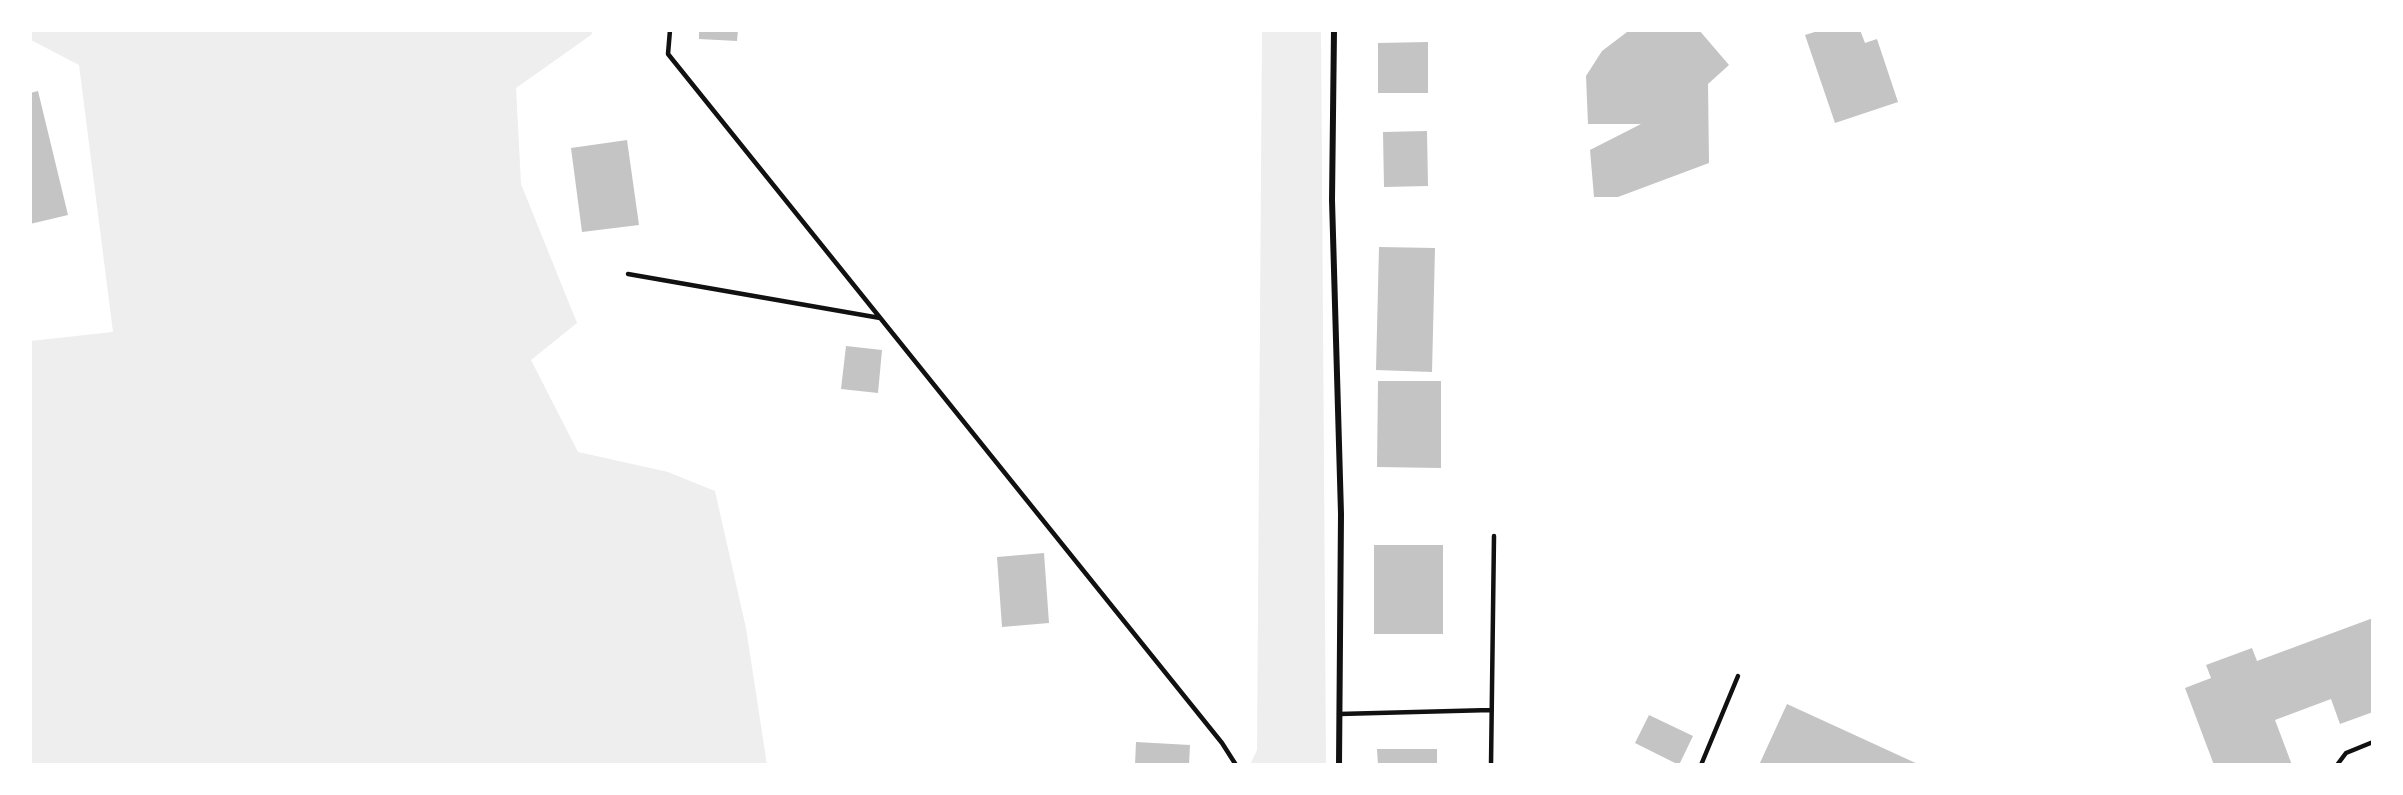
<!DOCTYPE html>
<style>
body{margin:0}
#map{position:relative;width:2403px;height:795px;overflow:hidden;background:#fff;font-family:"DM Sans",sans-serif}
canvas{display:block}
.frame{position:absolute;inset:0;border:32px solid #fff;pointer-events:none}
</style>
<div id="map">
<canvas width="2403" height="795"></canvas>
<div class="frame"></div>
</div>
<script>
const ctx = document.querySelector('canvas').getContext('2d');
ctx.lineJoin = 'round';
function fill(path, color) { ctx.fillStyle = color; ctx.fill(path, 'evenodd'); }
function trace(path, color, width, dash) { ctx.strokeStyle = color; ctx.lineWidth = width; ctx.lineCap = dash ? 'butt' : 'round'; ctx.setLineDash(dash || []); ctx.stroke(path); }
const green = new Path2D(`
 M32,30H593L591,35L516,88L521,184L577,323L531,360L578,452L668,472L715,491L746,628L767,765H30V341L113,332L79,65L31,40Z
 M1262,30H1321L1326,765H1250L1257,750Z`);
const building = new Path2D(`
 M699,30H738L737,41L699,39Z
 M1657,30H1699L1729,65L1708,84L1709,163L1618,197H1594L1590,150L1641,124H1588L1586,76L1602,51L1627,32Z
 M1821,30H1860L1865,43L1877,39L1898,102L1835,123L1805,35Z
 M1428,42V93H1378V43Z
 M38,91L68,215L30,224V93Z
 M1427,131L1428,186L1384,187L1383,132Z
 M627,140L639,225L582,232L571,148Z
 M1379,247L1435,248L1432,372L1376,370Z
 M846,346L882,350L878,393L841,389Z
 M1378,381H1441V468L1377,467Z
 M1374,545H1443V634H1374Z
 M1044,553L1049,623L1002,627L997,557Z
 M2373,618V712L2340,724L2331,699L2275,720L2292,765H2214L2185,688L2211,678L2206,665L2252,648L2257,661Z
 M1787,704L1920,765H1759Z
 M1649,715L1693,736L1679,765L1635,743Z
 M1136,742L1190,745L1189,765H1135Z
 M1377,749H1437V765H1378Z`);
const service = new Path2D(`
 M670,30L668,54L1222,743L1236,765
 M628,274L880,318
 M1339,714L1491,710
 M1491,765L1494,536
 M1701,765L1738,676
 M2337,765L2346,753L2373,742`);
const minor = new Path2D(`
 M1334,30L1332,200L1341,514L1339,765`);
fill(green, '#eee');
fill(building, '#c4c4c4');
trace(service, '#111', 4.5);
trace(minor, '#111', 6);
</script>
